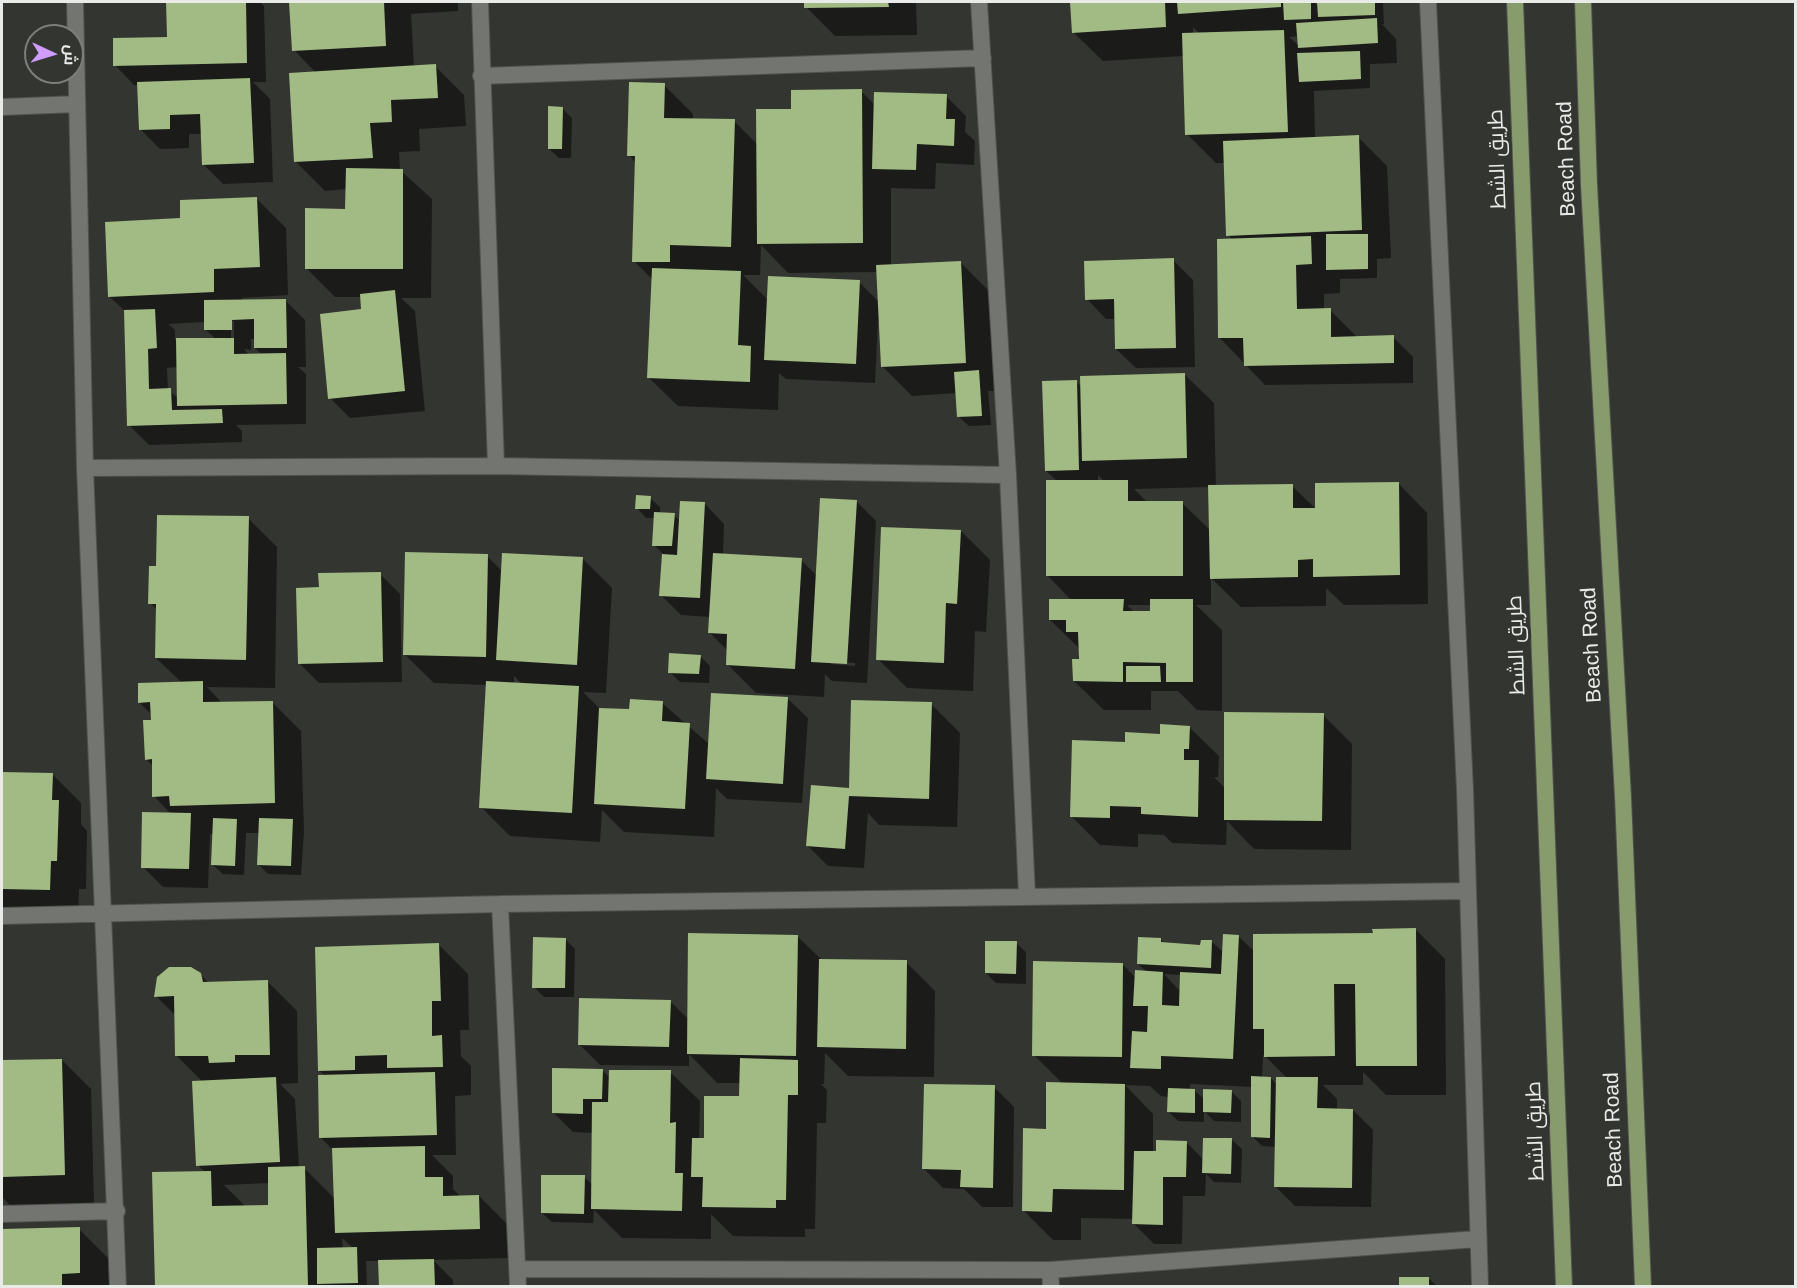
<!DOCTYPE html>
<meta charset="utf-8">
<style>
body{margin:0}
#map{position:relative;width:1797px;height:1288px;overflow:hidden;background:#333531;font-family:Helvetica,Cairo,sans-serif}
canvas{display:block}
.frame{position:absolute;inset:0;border:3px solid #e9ebe8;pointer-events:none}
.north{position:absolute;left:24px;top:24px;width:60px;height:60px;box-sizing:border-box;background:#333531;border:2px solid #7c7e7a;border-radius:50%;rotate:94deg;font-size:16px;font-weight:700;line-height:24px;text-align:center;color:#e9ebe8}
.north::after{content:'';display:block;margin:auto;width:21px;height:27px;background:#d09dfe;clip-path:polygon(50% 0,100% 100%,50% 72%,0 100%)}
</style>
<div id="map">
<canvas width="1797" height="1288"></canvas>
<div class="frame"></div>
<div class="north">ش</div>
</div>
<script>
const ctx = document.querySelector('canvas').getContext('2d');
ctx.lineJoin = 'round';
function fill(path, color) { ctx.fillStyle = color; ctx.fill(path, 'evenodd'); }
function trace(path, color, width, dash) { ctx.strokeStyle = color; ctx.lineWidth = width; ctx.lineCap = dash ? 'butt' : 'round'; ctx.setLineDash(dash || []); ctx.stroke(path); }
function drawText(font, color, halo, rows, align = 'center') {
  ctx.font = font + ' Helvetica,Cairo,sans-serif'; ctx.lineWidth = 6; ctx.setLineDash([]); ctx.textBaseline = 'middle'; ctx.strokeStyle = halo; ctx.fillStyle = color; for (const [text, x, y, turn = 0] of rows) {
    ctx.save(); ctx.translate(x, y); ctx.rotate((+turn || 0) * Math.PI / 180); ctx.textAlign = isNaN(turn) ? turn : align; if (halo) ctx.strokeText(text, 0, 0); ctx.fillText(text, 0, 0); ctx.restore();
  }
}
const shadow = new Path2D(`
 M167,2H260L264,6L266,82H253L270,99L273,182L223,184L203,164L202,134H189V148L160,149L140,129L138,85H134L115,65L168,38Z
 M291,2H458V11L411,14L414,67L435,66L464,95L466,126L419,129L420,151L399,152L400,170L432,199L431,298H401L415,311L425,411L350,418L330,398L363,310L362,297H335L306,268L346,210L347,189L325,191L296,162L316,73L294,50Z
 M806,2H916L917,35L835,36L806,7Z
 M1071,2H1314L1319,7V2H1383L1384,24H1382L1396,39L1397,63L1370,64V88L1314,91L1315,139L1358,137L1387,166L1391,258L1377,259V278L1340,279V293L1324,294V310H1330L1358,338L1393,337L1413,357V383L1265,385L1219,337L1233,240L1228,235L1225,163H1216L1187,134L1184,56L1103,61L1073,32ZM1193,27L1200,34H1193ZM1298,36L1299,46L1289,37Z
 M664,85L693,114V120L734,121L758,145L792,110L861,91L875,105L946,96L966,116L965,132L975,141L974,165L936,163L935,189L891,188V266L960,262L989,291L994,391H988L991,425L969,426L959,417L957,393L912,396L883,367L880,321H878L875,383L786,379L779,373L778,410L678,406L648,377L653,280L634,261L636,163L629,155ZM761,245L788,273L878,272L879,302L859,282L769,301L743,275H760Z
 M562,108L572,118L571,158H559L549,149Z
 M257,199L286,228L288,295L242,298V301H286L305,320L306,367H298L306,374V424L236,425L242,431V442L149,445L129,425L126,312L109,296L181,219ZM231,321H234V338H231ZM206,322V330L216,339L175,340V330L168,324ZM251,339H255V348L262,355H249L244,349L251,350ZM178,367V398L168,390L167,368Z
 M1173,260L1193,280L1195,367L1136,368L1116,349V319H1106L1087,299Z
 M1184,374L1214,403L1216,487L1292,486L1317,510L1398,483L1427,513L1428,604L1344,605L1326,588V606L1241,607L1211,578V605H1196L1222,630V711L1197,710L1178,691H1151V710H1104L1074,681L1080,649L1050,620L1072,601L1047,575L1057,481L1046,471L1076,382L1082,387ZM1098,475L1105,482H1098ZM1210,487L1211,531L1182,503H1148L1134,489ZM1127,605H1151V612H1134Z
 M650,498L660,507V514L674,515L680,521L705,504L724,524L723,555L801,560L817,576L856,501L876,521L867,683L832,681L825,674L824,697L756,693L727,664L728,651L709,632L710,617L681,615L661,595L663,554L654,545L655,518H646L637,508ZM831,661L855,663V666L831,664Z
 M248,518L277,547L275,688L207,687L223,704L272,702L301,731L304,832L301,875L268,874L258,864L260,833H246L244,875L223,874L213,865L214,834H210L208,888L163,887L143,867L171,814L154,796L153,766L146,759L152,715L139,702L182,683L156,658L157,610L150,603L158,567Z
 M961,531L990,560L986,632L975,631L973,691L907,688L878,659Z
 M487,556L502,571L583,559L612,588L606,693L583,692L600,709L631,711L662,703L709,744L788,699L808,718L802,803L727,799L716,788L714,837L624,832L602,810L600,842L510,836L481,807L487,685L434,683L404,654ZM514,676L522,684H514Z
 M380,574L400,594L402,682L319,683L299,663L320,588Z
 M700,656L710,666L709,683L680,682L670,672Z
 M931,704L960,733L957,827L879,825L868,813L864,868L828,866L808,846L850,792Z
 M1323,715L1352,744L1351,850L1254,849L1227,821L1226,845L1172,843L1164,835L1138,834V847L1100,845L1071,816L1126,744L1189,727L1219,756L1218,777H1214L1225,788Z
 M2,773L52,774L81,803V824L87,831L86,889H79L78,918L2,916Z
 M1416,930L1445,959L1446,1095H1386L1363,1072V1085H1323L1337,1099V1110H1353L1373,1130L1371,1207L1295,1206L1275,1186L1276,1147L1262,1146L1252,1136L1253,1087L1190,1084V1090H1194L1205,1100L1231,1091L1241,1101V1122L1214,1121L1204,1111V1122L1178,1121L1169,1112V1097L1161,1096L1150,1086L1125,1085L1153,1114V1153L1186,1142L1204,1160L1232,1140L1242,1149L1241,1183L1214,1182L1206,1174L1205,1196H1183L1182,1244H1154L1134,1224V1219L1081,1218V1240H1053L1024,1211L1063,1084L1034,1055L1122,964L1136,978L1147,972L1138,964L1160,939L1165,944L1202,946L1212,942L1224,953L1238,936L1255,952ZM1164,974L1182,975L1181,992ZM1263,1054L1288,1079L1277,1085L1271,1078H1262Z
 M797,936L822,960L906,962L935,991L934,1077L848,1076L825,1053L824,1084H821L827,1090L826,1123H817L815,1229H805V1237L733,1236L711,1214V1239L622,1238L594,1210L593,1223L552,1222L542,1213L584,1177L593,1185V1133L573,1132L553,1112L602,1070L610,1078L670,1072L700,1101L699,1139H705L741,1098V1083H717L689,1054V1066L600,1065L580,1045L670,1001L689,1020Z
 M566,940L575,949L574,997H544L534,987Z
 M1016,943L1026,952V984L996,983L986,973Z
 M439,945L468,974L469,1030H460L461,1056L471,1066V1095L455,1096L456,1155H432L453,1176V1189L461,1197L479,1196L508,1225L509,1258L433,1260L453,1280V1286H380L379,1261H366L367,1286H157L154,1174L205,1172L198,1165L203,1082L177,1056L176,1016L156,996L200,974L209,983L268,982L297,1011L298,1083L280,1084L295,1099L299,1168H304L335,1199L334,1151L321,1138L325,1076L319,1070ZM269,1183L270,1206L246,1207L224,1185ZM342,1238L353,1248L343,1249Z
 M62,1060L91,1089L94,1204L11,1206L2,1197V1062Z
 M994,1087L1014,1107L1013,1207H982L964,1189L943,1188L924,1169Z
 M79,1229L108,1258L109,1286H2V1231Z
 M1401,1278H1428L1437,1286H1401Z`);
const building = new Path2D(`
 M166,2H246L247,63L113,66V38L167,37Z
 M289,2H384L386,46L292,51Z
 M804,2H888L889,7L804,8Z
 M1070,2H1165L1166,27L1072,33Z
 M1177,2H1281V7L1178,14Z
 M1283,2H1311V19L1284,20Z
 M1317,2H1375V15L1318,17Z
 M1377,18L1378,43L1298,48L1296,23Z
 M1284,30L1288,132L1185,135L1182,33Z
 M1360,51L1361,79L1299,82L1297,53Z
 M436,64L438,98L391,100L392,122L370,123L373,158L294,162L289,73Z
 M250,78L254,163L202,165L200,114L170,115V129L139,130L137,82Z
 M629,82L665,83L664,118L735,119L731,247L670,245V262H632L635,156H627Z
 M862,89L863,243L757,244L756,109H791V90Z
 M874,92L947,94L946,119H955L954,146L917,144L916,170L872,169Z
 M548,106L563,107L562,149H548Z
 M1359,135L1362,230L1226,236L1223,141Z
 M346,168L403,169V269H305V208L345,209Z
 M257,197L260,267L214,269V292L108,297L105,222L180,218V200Z
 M1326,234H1368V269L1326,270Z
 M1311,236L1312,264L1296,265L1297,309L1331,308V337L1394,335V363L1244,366L1243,338H1218L1217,239Z
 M1174,258L1176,348L1115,349L1114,299L1085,300L1084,261Z
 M961,261L966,363L881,367L876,265Z
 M652,268L741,271L738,345L751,346L750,382L647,378Z
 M768,276L860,280L856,364L764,360Z
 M395,290L405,391L328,399L320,314L361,309L360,294Z
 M286,299L287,348H254V319L232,320V330H204V300Z
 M155,309L157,348L148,349L149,389L171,388L172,410L222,409L223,423L127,426L124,310Z
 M176,338H234V354L286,353L287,404L177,406Z
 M979,370L982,416L957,417L954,372Z
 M1185,373L1187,458L1082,461L1080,376Z
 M1077,380L1079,470L1045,471L1042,381Z
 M1046,480H1128V501H1183V576H1046Z
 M1399,482L1400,575L1313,577V559L1298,560V577L1210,579L1208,485L1293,484V508H1315V483Z
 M636,495L651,496L650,509H635Z
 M820,498L857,500L847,664L811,662Z
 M680,501L705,502L700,598L659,596L662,554L677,555Z
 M654,512L675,513L672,546H652Z
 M157,515L249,516L246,660L155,658L156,604H148L149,566H156Z
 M881,527L961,530L957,604L946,603L944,663L876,660Z
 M405,552L488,554L486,657L403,655Z
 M502,553L583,557L577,665L496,660Z
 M713,553L802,558L795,669L726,665L727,634L708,633Z
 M381,572L383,662L298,664L296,588L319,587L318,573Z
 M1049,599H1124L1123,611H1150V599H1193V682H1166V663L1123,662V682L1073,681L1072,659H1079L1078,632H1066V620H1049Z
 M669,653L701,655L699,674L668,673Z
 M1126,666H1160L1161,682H1126Z
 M203,681V702L273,701L275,803L170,806L169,796L152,797V759L145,760L143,720H151L150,702L138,703V683Z
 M486,681L579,686L572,813L479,808Z
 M711,693L788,697L783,784L706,779Z
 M630,699L663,701L662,721L690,723L685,809L594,804L599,708L629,709Z
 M851,700L932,702L929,799L849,796L845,849L806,846L811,785L849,788Z
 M1224,712L1324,713L1322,821L1224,820Z
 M1160,724L1190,726L1189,749H1184V760H1199L1198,817L1141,814V807L1110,806V818L1070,817L1072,740L1125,742V732L1160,734Z
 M2,772L53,773L52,800H59L57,861H51L50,890L2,889Z
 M142,812L191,813L189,869L141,868Z
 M213,818L237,819L235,866L211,865Z
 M259,818L293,819L291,866L257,865Z
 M1416,928L1417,1066H1356L1355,984H1334L1335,1056L1264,1057V1029H1253V934L1373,933L1372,929Z
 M688,933L798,935L796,1056L687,1054Z
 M1223,934L1239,935L1233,1059L1161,1056V1069L1130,1068L1132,1031L1147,1032L1148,1006H1133L1135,970L1163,972L1162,1005L1179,1006L1180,972L1221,974Z
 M533,937L566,938L565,988H532Z
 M1138,937L1161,938V942L1200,945L1201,940H1212L1211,968L1137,964Z
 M985,941H1017L1016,974L985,973Z
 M439,943L441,1001H432V1036L442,1035L443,1067L387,1068V1055L355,1056V1070L318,1071L315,947Z
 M819,959L907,960L906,1049L817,1047Z
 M1033,961L1123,963L1122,1057L1032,1056Z
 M169,967H191L201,973L203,982L268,980L270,1055H235V1062L209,1063L208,1056H175L174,996L154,997L157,977Z
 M579,998L671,1000L669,1047L578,1045Z
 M740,1058L798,1060V1095H788L786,1200H776V1208L702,1207L703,1177H691L692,1138H704V1096H739Z
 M62,1059L65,1175L2,1177V1060Z
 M552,1068L603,1069L602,1099H583V1114L552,1113Z
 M609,1070H671L670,1123L676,1122L675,1173H683L682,1211L591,1209L592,1102H608Z
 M435,1072L437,1135L319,1138L318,1075Z
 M1251,1076L1271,1077L1270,1138L1251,1137Z
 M276,1077L280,1162L196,1166L192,1081Z
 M1276,1077H1318L1317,1108L1353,1109L1352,1188L1274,1187Z
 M1046,1082L1125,1084L1124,1190L1053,1189L1052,1212L1022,1211L1023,1128L1046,1129Z
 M924,1084L995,1085L993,1188L960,1187L961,1170L922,1169Z
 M1168,1088L1195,1089V1113L1167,1112Z
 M1203,1089L1232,1090L1231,1113L1203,1112Z
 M1203,1138H1232L1231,1174L1202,1173Z
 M1156,1140L1187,1141L1186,1177H1163V1225L1132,1224L1134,1151H1156Z
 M425,1146V1177H443V1196L479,1195L480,1229L335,1233L332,1148Z
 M305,1166L308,1286H155L152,1172L211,1171L212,1206L268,1205V1167Z
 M541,1175H585L584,1214L541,1213Z
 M80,1227V1273L62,1274V1286H2V1229Z
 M357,1247L358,1283L317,1284V1248Z
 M434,1259L435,1286H379L378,1260Z
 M1399,1277H1429V1286H1399Z`);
const minor = new Path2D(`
 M75,2L85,468L118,1286
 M480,2L496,466
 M979,2L1008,475L1027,896
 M1428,2L1465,790L1480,1286
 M481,76L983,58
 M2,107L77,104
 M85,468L496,466L1008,475
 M500,904L518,1286
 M2,916L500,904L1468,891
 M2,1214L117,1211
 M518,1269L1050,1270L1478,1239
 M1050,1270L1051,1286`);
const primary = new Path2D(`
 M1515,2L1564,1286
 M1583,2L1589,185L1623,797L1643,1286`);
const streetNames = [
 ["طريق الشط",1498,159,-92],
 ["Beach Road",1567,159,-92],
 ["طريق الشط",1517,645,-92],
 ["Beach Road",1592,645,-93],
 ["Beach Road",1614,1130,-92],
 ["طريق الشط",1536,1131,-92]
];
fill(shadow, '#0007');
fill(building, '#a2ba83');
trace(minor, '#51524f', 18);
trace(primary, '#51524f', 18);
trace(minor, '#737571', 16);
trace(primary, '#879b6c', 16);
drawText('21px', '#e9ebe8', '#333531', streetNames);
</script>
